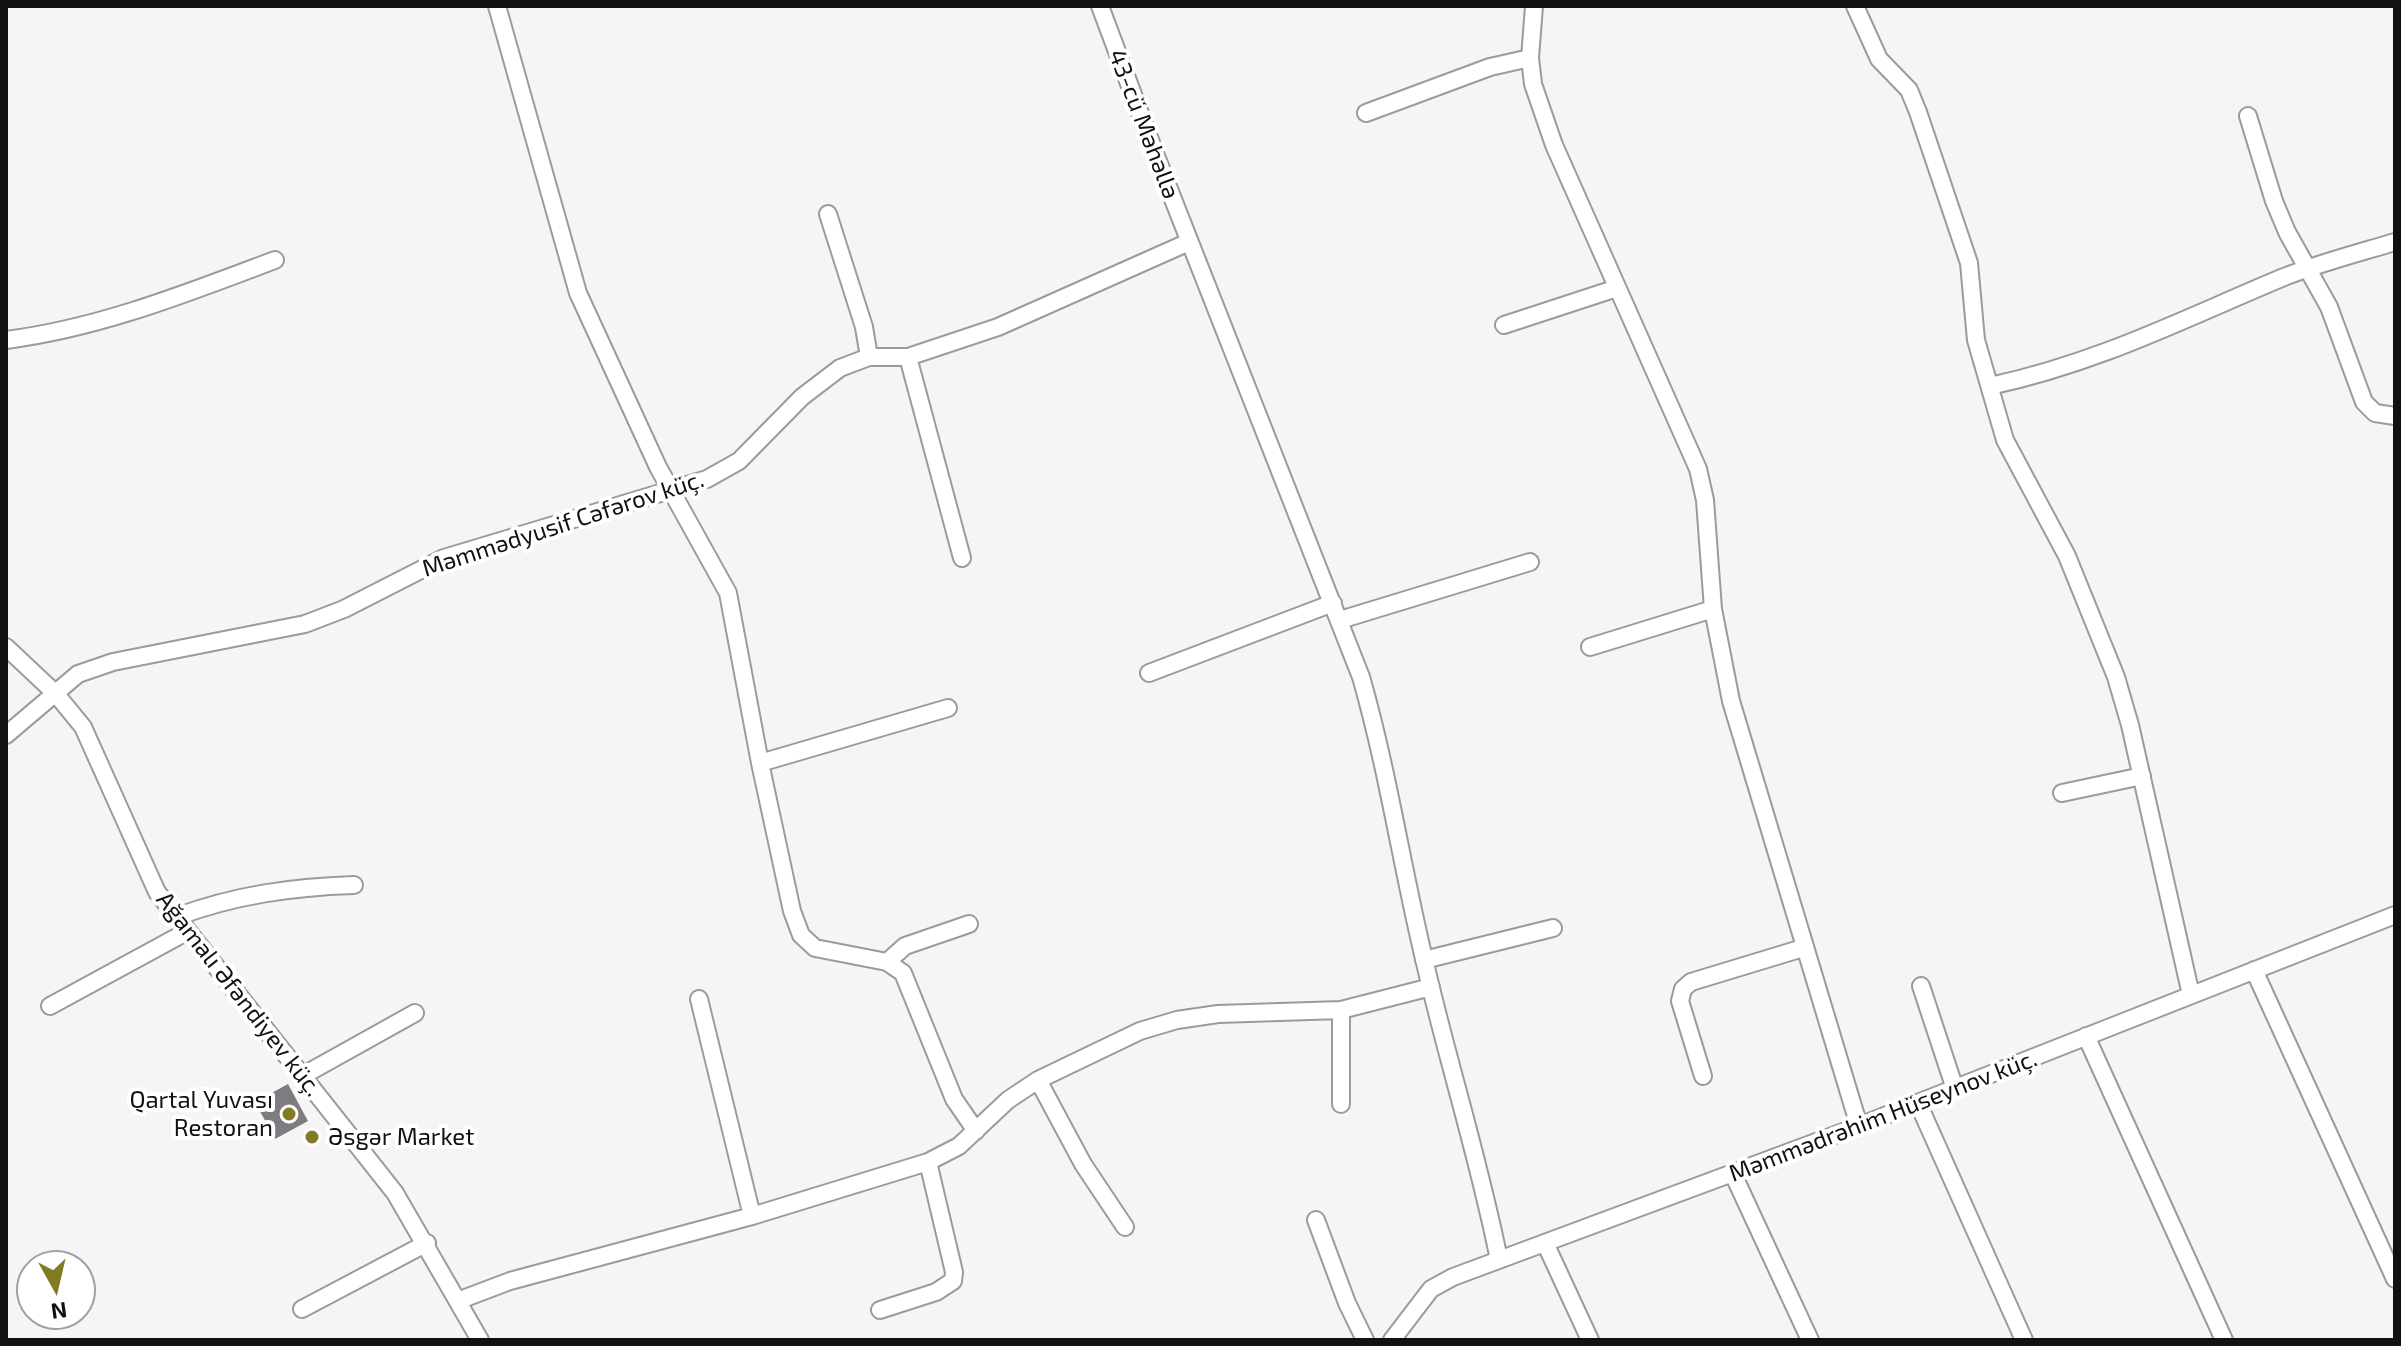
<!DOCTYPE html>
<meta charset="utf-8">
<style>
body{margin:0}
#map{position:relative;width:2401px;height:1346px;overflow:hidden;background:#f7f4f8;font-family:"Exo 2",sans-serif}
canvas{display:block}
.frame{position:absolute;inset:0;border:8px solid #121112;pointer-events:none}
.north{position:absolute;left:16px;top:1250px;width:80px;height:80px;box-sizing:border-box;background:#fff;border:2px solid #a0a0a0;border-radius:50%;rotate:172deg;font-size:22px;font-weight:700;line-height:32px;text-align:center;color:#121112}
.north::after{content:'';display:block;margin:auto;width:28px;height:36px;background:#837b21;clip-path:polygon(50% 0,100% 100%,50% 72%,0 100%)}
</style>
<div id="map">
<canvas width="2401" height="1346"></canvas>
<div class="frame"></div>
<div class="north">N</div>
</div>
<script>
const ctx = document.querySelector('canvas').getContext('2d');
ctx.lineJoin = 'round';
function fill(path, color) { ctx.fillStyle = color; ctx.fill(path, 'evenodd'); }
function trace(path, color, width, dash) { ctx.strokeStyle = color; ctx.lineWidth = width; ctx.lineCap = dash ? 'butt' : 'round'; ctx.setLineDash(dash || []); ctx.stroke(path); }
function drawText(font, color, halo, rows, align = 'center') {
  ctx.font = font + ' "Exo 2",sans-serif'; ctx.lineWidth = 8; ctx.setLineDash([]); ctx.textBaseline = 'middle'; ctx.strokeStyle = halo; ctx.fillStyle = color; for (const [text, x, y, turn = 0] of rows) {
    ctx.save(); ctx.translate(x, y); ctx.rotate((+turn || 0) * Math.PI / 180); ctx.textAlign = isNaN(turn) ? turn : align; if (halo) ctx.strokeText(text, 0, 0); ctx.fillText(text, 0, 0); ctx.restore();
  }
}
const building = new Path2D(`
 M288,1084L308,1121L275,1139L255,1102Z`);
const minor = new Path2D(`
 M497,6L578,293L658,467L728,593L760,763L792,911L801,935L815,948L887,962L903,973L954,1099L976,1131
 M1100,6L1156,156L1361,677C1388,771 1402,868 1425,963C1448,1063 1479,1159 1499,1260
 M1534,6L1530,58L1533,84L1554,145L1698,469L1705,500L1713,609L1731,701L1859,1126
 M1855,6L1879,59L1909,90L1918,112L1969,263L1976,340L2005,440L2067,556L2116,677L2130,725L2191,995
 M1366,113L1490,67L1530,58
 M2248,116L2274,201L2287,232L2329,307L2364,402L2375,413L2395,416
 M828,214L864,327L869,357
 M1504,325L1617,288
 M6,340C100,328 187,293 275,260
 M908,357L962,558
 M1990,386C2098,363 2183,319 2284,277C2320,263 2358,253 2395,242
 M1340,620L1530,562
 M6,647L56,694L83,727L157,892L395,1193L480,1340
 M1590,647L1713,609
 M1149,673L1333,603
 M6,735L78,674L113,662L305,624L344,609L444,558L707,479L739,461L802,397L840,368L869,357H908L998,327L1189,242
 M760,763L948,708
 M2062,793L2142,776
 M176,917C235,895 292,887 354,885
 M1424,960L1553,928
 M887,962L905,946L969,924
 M2254,970L2395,1279
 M1921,986L1955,1089
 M699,999L752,1216
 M50,1006L188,931
 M2086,1036L2224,1340
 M302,1076L415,1013
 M1703,1076L1680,1001L1683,989L1691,982L1803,948
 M1038,1080L1083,1164L1125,1227
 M1918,1103L2024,1340
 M1341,1104V1010
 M1733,1174L1810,1340
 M1316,1220L1347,1303L1365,1340
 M1546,1245L1590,1340
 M460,1300L510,1281L752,1216L928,1162L959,1146L1008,1100L1038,1080L1140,1031L1177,1020L1218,1014L1341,1010L1431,987
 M302,1309L427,1243
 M880,1310L936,1292L953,1281L954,1272L928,1162
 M1392,1340L1431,1289L1453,1277L1859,1126L2395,915`);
const markers = [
 [289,1114,8,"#837b21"],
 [312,1137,8,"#837b21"]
];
const streetNames = [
 ["43-cü Məhəllə",1144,124,69],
 ["Məmmədyusif Cəfərov küç.",563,524,-18],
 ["Ağamalı Əfəndiyev küç.",239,994,52],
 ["Məmmədrəhim Hüseynov küç.",1883,1116,-21]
];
const poiNames = [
 ["Qartal Yuvası",273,1100],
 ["Restoran",273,1128],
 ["Əsgər Market",328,1137,"left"]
];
fill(building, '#7f7c81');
trace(minor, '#9d9a9e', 20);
trace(minor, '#fff', 16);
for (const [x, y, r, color] of markers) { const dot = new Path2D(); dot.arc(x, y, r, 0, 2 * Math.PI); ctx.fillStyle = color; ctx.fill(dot); trace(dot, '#fff', 3); }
drawText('24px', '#121112', '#fff', streetNames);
drawText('24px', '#121112', '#fff', poiNames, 'right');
</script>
